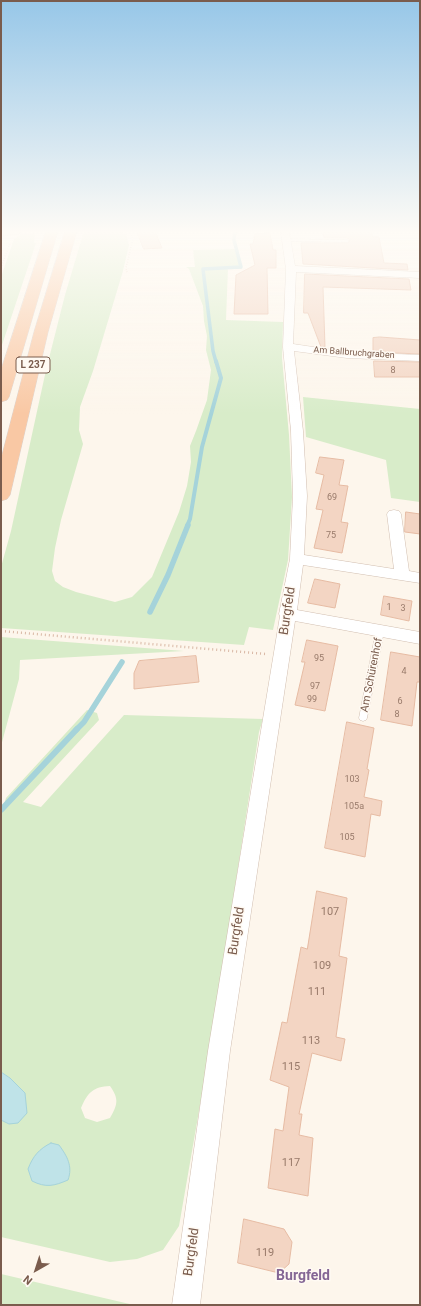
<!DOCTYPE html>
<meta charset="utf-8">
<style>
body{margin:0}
#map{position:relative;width:421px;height:1306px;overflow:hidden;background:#fdf6ec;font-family:Roboto,sans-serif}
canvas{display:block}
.frame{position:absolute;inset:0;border:2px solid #7a5c4d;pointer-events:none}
.north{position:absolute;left:16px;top:1250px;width:40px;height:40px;-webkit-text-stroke:3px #fffaf3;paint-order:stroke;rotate:219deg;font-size:11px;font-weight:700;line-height:16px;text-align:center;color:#7a5c4d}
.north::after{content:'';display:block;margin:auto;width:14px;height:18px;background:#7a5c4d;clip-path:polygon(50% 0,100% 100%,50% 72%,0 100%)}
</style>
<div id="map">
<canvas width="421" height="1306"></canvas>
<div class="frame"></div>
<div class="north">N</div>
</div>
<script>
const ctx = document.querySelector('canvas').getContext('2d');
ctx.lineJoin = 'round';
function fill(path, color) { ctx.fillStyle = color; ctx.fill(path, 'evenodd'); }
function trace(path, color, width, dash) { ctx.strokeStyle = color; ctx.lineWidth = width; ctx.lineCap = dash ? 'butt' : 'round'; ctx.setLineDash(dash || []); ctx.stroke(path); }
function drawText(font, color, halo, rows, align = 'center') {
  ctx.font = font + ' Roboto,sans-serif'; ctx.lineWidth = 3; ctx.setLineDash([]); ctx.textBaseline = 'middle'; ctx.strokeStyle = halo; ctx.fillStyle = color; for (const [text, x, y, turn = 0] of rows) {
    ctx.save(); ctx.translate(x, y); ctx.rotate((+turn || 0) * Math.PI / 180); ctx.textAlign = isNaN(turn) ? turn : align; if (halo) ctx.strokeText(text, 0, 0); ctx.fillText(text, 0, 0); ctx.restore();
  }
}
const green = new Path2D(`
 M84,231H120L126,234L129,245L123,271L93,371L80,407L79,430L83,444L61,520L55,548L52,571L55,581L63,587L76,592L115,602L132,597L152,577L179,512L187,486L191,462L190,446L196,431L207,400L211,370L206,350L207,336L204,321L203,306L189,269L186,267H195L193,250L238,249L242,269H228L226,320L283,322L282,358L289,435L292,497L288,560L273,630L249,627L244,645L1,628V567L11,531L46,370L65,295Z
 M35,233L34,243H36L1,348V277L14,239L20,235Z
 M303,397L420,409V502L391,498L386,460L306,437Z
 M1,637L184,651L20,660L19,679L1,746Z
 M87,710L97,713L99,720L23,802L41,807L124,715L263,719L259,732L212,1036L179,1226L163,1250L137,1259L110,1262L1,1237V1120L9,1124L10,1078L1,1072V814L6,798ZM110,1086C119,1099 118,1104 110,1118L97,1122L85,1118L81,1108C88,1092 93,1087 110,1086Z
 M1,1274L134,1305H1Z`);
const water = new Path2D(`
 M1,1072L10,1078L25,1093L27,1113L18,1123L9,1124L1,1120Z
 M51,1143L59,1145C67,1156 73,1166 68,1180C54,1186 46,1188 32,1181L28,1169C33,1156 39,1149 51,1143Z`);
const streamFar3 = new Path2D(`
 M216,362L213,351L203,269L241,267L234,240L235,231`);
const streamFar2 = new Path2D(`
 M187,526L190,519L202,447L221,378L216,361`);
const streamFar1 = new Path2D(`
 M150,612L168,575L188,525
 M76,730L84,722L122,662`);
const stream = new Path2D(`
 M1,810L77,729`);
const building = new Path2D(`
 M137,231H155L162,248L144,249Z
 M352,231H371L373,237H379L384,263L407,264L408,270L303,264L301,243H348L350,240L347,238H324L323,232H353Z
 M270,233L273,250H276V268H267L268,314H234L236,275L255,265L250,244H253L255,234Z
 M305,274L409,279L411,290L323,287L325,347H321L308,313H304Z
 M380,337L420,340V354L373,352V338Z
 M374,361L420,362V377H375Z
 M320,457L344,460L339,485L348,486L341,522L348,523L342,553L314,548L323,510L316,509L324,475L316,473Z
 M406,512L420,514V534L405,532Z
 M315,579L340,584L335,608L308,603Z
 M384,596L412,601L409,621L381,615Z
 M307,640L338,646L325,711L295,705L305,662H302Z
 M391,652L420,657V682H417L412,726L381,720Z
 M196,656L199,682L134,689V673L139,661Z
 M347,722L374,728L367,769L369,770L364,797L382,801L380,816L371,814L365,857L325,848Z
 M317,891L347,898L339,956L347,958L336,1037L345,1039L341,1061L312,1053L299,1114H302L299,1135L313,1138L308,1196L268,1188L275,1129L283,1131L289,1087L270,1080L282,1022L287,1023L301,947L307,949Z
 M244,1219L284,1229L292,1242L289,1264L279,1273L238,1263Z`);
const pathFar1 = new Path2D(`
 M1,268L10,243
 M127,272L126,268L133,239L130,231`);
const path = new Path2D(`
 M1,631L266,654`);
const service = new Path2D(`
 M286,239L347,240L349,241L347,242L284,241V240Z
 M380,628L384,631L367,718L366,720L363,721L360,720L359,718L376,631Z`);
const minor = new Path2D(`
 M1,231H22L18,234L1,236Z
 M281,231H289L295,266L420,272V278L296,272L293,344L347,352L420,355V361L347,358L294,351L303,431L307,496L304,555L394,569L387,514L389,511L394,510L399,511L401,514L409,571L420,573V583L303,565L297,610L420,632V644L295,621L230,1051L200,1305H172L208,1051L280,616L279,614L290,559L293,496L291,431L283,347L286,269Z`);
const trunk = new Path2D(`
 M46,231H58L9,397L7,400L1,402V370Z
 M65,231H77L48,332L10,495L7,499L1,501V459L34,332Z`);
const farStreetnames = [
 ["Am Ballbruchgraben",354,353,4]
];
const numberNames = [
 ["8",393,371],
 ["69",332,498],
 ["75",331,536],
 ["1",389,608],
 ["3",403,609],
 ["95",319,659],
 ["4",404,672],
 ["97",315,687],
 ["99",312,700],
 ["6",400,702],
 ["8",397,715],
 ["103",352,780],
 ["105a",354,807],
 ["105",347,838]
];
const shields = [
 [33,365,34]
];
const shieldNames = [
 ["L 237",33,365]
];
const streetNames = [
 ["Am Schürenhof",372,675,-79]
];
const nearNumbernames = [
 ["107",330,912],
 ["109",322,966],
 ["111",317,992],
 ["113",311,1041],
 ["115",291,1067],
 ["117",291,1163],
 ["119",265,1253]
];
const nearStreetnames = [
 ["Burgfeld",288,611,-81],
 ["Burgfeld",237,931,-81],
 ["Burgfeld",192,1252,-82]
];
const nearNeighbourhoodnames = [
 ["Burgfeld",303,1276]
];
fill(green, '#d8ecc9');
fill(water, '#bfe3e8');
trace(water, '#a5d3da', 1);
trace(streamFar3, '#a5d3da', 3.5);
trace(streamFar2, '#a5d3da', 4);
trace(streamFar1, '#a5d3da', 5.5);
trace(stream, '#a5d3da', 6);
fill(building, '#f3d5c3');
trace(building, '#e6bba3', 1);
trace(service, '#d1beb0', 1);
trace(minor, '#d1beb0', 1);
trace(trunk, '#dad1cd', 1);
trace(pathFar1, '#d9b8a5', 1.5, [0.5, 2]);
trace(path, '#d9b8a5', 2.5, [1, 3]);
fill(service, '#fff');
fill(minor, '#fff');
fill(trunk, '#f9c8a4');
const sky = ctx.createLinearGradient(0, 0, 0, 414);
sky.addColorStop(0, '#97c7e8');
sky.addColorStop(0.56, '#fefbf6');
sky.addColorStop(1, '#fefbf600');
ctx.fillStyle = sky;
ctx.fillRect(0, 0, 421, 414);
drawText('9px', '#7a5c4d', '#fffaf3', farStreetnames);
drawText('9px', '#987a6a', null, numberNames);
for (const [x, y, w] of shields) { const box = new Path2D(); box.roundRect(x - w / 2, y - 8, w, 16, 3); ctx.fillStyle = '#fffaf3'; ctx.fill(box); trace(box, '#7a5c4d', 1); }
drawText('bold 10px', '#7a5c4d', null, shieldNames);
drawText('11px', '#7a5c4d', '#fffaf3', streetNames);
drawText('11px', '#987a6a', null, nearNumbernames);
drawText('13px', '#7a5c4d', '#fffaf3', nearStreetnames);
drawText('bold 14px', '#846695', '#fffaf3', nearNeighbourhoodnames);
</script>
